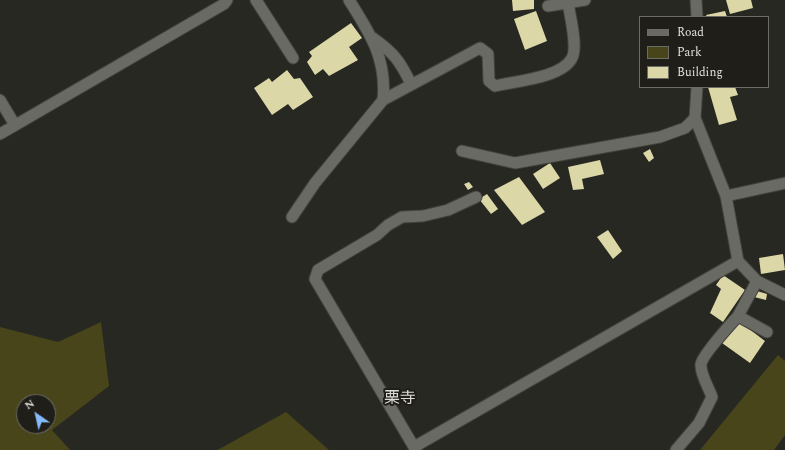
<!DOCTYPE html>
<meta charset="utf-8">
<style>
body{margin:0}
#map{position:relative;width:785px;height:450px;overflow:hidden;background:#282823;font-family:Spectral,serif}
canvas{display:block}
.legend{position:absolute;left:639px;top:16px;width:130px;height:72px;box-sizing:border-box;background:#1f1e19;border:1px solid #6c6c67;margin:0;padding:5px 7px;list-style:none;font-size:12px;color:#e0e0dc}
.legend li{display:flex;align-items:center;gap:8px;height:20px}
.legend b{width:20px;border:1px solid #6c6c67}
.north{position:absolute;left:16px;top:394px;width:40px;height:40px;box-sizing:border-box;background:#1f1e19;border:1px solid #6c6c67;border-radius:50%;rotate:326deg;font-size:11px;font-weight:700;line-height:16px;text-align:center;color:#e0e0dc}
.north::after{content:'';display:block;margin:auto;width:14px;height:18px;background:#85bbfb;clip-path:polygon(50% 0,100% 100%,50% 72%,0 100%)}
</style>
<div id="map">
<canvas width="785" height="450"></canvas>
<ul class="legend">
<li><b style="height:5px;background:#6a6a64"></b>Road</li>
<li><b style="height:11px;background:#49451a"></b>Park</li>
<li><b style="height:11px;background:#dbd7a7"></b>Building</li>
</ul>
<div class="north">N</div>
</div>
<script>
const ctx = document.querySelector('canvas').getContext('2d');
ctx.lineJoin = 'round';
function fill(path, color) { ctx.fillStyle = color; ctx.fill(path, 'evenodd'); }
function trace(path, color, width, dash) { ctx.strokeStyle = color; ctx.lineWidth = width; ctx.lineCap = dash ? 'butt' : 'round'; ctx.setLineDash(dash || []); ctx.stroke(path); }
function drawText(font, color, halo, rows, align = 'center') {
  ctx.font = font + ' Spectral,"Noto Sans JP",serif'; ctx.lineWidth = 4; ctx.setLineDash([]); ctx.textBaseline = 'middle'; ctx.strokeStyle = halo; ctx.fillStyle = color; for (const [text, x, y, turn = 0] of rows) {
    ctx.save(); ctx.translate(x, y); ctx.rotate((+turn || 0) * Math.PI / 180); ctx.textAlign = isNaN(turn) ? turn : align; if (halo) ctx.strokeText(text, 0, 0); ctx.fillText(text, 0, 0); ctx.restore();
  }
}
const green = new Path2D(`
 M101,322L109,386L52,430L70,450H0V327L58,342ZM24,402H48V426H24Z
 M778,355L785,361V435L774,450H700Z
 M286,412L329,450H217L223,447Z`);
const building = new Path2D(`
 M512,0H534V9L513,11Z
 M726,0H751L753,8L730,14Z
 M536,11L547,41L525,50L514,19Z
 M725,11L727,17H707L706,15Z
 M351,23L362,38L349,47L358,60L329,76L323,69L315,75L307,62L312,56L309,52Z
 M287,70L294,79L300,78L313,97L293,110L288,104L272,115L254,88L269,78L272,82Z
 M708,87H735L738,95L730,97L737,120L719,125Z
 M650,149L654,158L649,162L643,153Z
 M600,160L604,174L582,179L584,189L573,190L568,167Z
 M550,163L560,178L543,189L533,174Z
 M519,177L545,212L522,225L494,190Z
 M469,182L473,187L468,190L464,184Z
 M487,194L498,209L491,214L479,199Z
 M608,230L622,251L613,259L597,237Z
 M783,254L785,270L761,274L759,258Z
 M723,275L745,290L723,322L710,313L721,289L716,285Z
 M757,291L767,294L766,300L754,297Z
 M740,322L765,341L750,363L722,343Z`);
const minor = new Path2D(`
 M256,0L293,58
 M349,0C370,33 387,59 383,100
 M696,0L697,17
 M548,6L585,0
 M373,38C394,53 400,61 411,84
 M697,87L695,118L726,196L738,261L757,281L785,295
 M0,100L15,125
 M0,134L224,4L227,0
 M462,151L515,163L660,137L685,128L695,118
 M726,196L785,183
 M292,217L315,183L383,100L480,48L488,54L489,81L495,86C515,81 562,78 572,58C578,47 570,16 568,3
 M757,281L738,316L767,332
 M414,447L315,279L318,270L377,235L388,225L402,217L423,216L448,210L476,197
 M416,450L414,447L738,261
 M676,450L699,423L712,397C709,388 700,374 701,364C703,354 730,325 738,316`);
const quarterNames = [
 ["栗寺",400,400]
];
fill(green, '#49451a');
fill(building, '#dbd7a7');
trace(minor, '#43433e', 13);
trace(minor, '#6a6a64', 11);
drawText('16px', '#dcdbd5', '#1f1e19', quarterNames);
</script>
